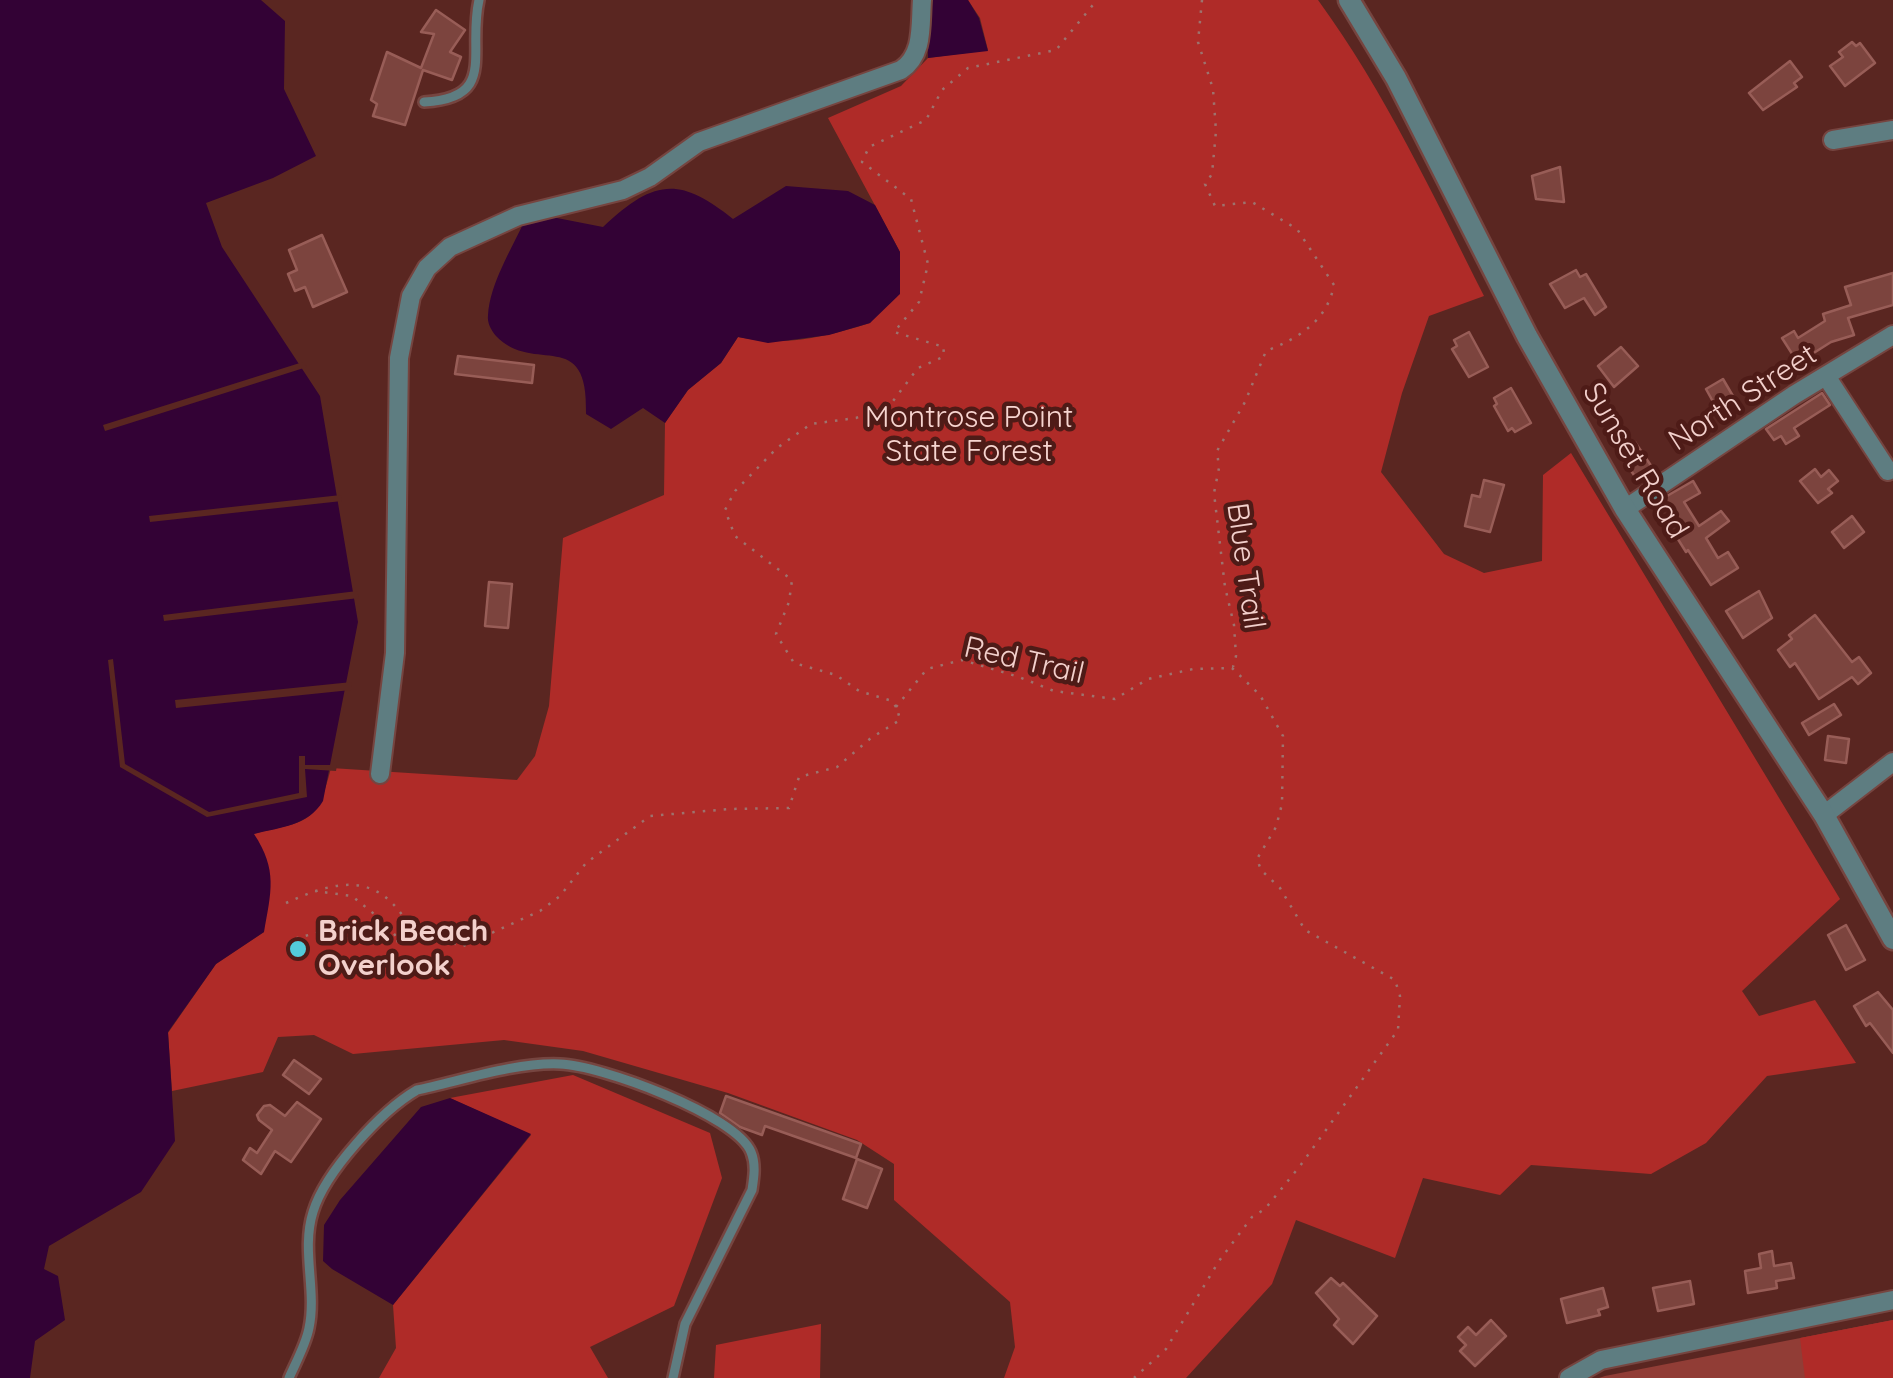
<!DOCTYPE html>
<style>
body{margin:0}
canvas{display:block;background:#5a2621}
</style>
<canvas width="1893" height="1378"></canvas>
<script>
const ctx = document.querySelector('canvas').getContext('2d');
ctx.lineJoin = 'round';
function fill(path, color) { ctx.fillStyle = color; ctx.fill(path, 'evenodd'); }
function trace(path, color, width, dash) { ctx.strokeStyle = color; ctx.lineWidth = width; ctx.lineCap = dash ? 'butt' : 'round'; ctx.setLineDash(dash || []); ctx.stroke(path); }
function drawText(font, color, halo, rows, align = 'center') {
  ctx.font = font + ' Quicksand,sans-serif'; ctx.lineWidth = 9; ctx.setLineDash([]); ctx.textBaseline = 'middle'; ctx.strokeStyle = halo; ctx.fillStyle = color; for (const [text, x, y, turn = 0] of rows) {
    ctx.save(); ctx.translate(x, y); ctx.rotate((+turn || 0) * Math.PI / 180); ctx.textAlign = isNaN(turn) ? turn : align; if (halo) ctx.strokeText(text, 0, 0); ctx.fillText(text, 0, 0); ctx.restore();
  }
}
const green = new Path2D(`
 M1893,1320V1378H1599L1605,1376Z`);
const forest = new Path2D(`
 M968,0H1318C1385,92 1433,195 1484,296L1429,316L1402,393L1381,472L1444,554L1484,573L1542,561L1543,475L1571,453L1840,899L1742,991L1759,1016L1815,1000L1856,1063L1767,1076L1706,1143L1651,1174L1531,1165L1500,1195L1423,1178L1395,1258L1296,1220L1272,1284L1186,1378H1004L1015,1347L1010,1302L894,1200V1164L857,1140L728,1093L583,1051L504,1040L353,1054L314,1035L278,1037L263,1072L172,1091L168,1033L216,964L264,932L253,834C309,820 316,826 331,768L517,780L535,756L549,706L563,538L664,495L665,423L688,390L721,363L738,337C785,347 825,337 870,323L900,252L828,118L901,86L928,58L988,50L980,18Z
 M573,1075L710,1133L722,1178L674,1306L590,1347L608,1378H379L396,1348L393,1305L531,1135L450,1098Z
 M1893,1320V1378H1805L1800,1338Z
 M821,1324L820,1378H714L716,1345Z`);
const water = new Path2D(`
 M0,0H261L285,21L284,89L316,156L273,178L206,203L222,247L320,396L358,622L323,801C308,826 281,827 254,834C278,870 271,892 264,932L216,964L168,1032L175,1141L141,1192L49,1246L44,1269L58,1276L65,1320L35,1341L30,1378H0Z
 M927,0H968L979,18L988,51L928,58Z
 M786,186L848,191L875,205L900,252V294L870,323L829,335L768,343L738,337L721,363L688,390L665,423L643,408L611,429L586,414C589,325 534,376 496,336C491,330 487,323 488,315C490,284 511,250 524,222L552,217L603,227C652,181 678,174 733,219Z
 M450,1098L531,1134L393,1305L332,1269L323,1261L324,1225L340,1200L421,1107Z`);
const pier = new Path2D(`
 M303,362L307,367L105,431L103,425Z
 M341,495L342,501L150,522L149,516Z
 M357,591L359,598L164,621L163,615Z
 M113,659L125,764L209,812L299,793V756H305V765H337L336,771L305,769L307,797L207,817L120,767L108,660Z
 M352,682L351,690L176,708L175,700Z`);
const building = new Path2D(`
 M436,10L465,30L450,52L461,57L452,80L423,70L405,125L373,116L377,104L371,100L387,52L421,68L434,34L421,32Z
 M1852,42L1856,46L1860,43L1875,63L1845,86L1830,66L1843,57L1839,52Z
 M1790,61L1802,77L1794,83L1797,87L1763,110L1749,93Z
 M1560,167L1564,202L1536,199L1532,176Z
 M322,235L347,292L313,307L305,287L295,291L288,274L297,270L289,250Z
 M1576,270L1580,277L1586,274L1606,307L1595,315L1584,298L1565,308L1550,284Z
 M1893,273V305L1848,318L1854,335L1831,342L1798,363L1782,338L1794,331L1798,338L1825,321L1823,314L1851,305L1845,287Z
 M1469,332L1488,367L1469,377L1452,349L1457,346L1454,340Z
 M1621,347L1638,366L1614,387L1598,366Z
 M458,356L534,365L532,383L455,374Z
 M1723,379L1740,408L1722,418L1706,389Z
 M1511,388L1531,423L1515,432L1512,428L1508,431L1494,406L1497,404L1494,398Z
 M1822,393L1830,405L1794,428L1799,436L1786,444L1781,436L1774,440L1766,429Z
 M1635,442L1656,473L1644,481L1640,475L1636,478L1619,453Z
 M1815,469L1821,477L1829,470L1838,481L1828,489L1832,493L1818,503L1800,481Z
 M1484,480L1504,485L1490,532L1465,526L1472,495L1480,497Z
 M1693,481L1700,493L1684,502L1699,526L1721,511L1729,521L1706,538L1718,558L1728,552L1738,568L1711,585L1688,550L1686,552L1676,536L1682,532L1660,500Z
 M1852,516L1864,532L1844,548L1832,532Z
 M489,582L512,584L508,628L485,626Z
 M1759,591L1772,618L1743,638L1726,611Z
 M1815,615L1852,662L1859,657L1871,673L1858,684L1852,677L1819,699L1795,663L1790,667L1778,650L1792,639L1789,635Z
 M1834,704L1841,715L1809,735L1802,723Z
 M1828,736L1849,739L1846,763L1825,760Z
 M1846,925L1865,960L1846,970L1828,935Z
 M1878,992L1893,1010V1053L1870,1023L1866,1026L1854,1006Z
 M294,1060L321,1079L309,1094L283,1075Z
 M726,1096L861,1144L856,1158L765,1126L762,1135L740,1127L720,1113Z
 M297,1102L321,1119L291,1162L275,1151L261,1174L243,1160L250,1148L257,1153L272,1130L259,1120L257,1115L264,1106L270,1105L285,1116Z
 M857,1159L882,1169L867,1208L843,1199Z
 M1772,1251L1774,1266L1791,1263L1794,1278L1776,1281L1777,1288L1748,1293L1745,1271L1761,1268L1759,1254Z
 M1331,1278L1340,1286L1343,1283L1377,1316L1353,1344L1334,1325L1339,1319L1316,1293Z
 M1690,1281L1694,1304L1658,1311L1653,1288Z
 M1603,1288L1608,1307L1598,1310L1600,1315L1567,1323L1561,1299Z
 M1491,1320L1506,1336L1475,1366L1460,1351L1466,1345L1458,1337L1468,1327L1476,1335Z`);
const path = new Path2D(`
 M1202,0L1198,42L1213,89L1216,131L1212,174L1205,184L1215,206L1252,202L1297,229L1334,285C1327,321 1299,338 1266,351L1245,402L1217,451L1219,468L1214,493L1225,587L1234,625L1236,656L1233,667
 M896,707L927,669L962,660L1019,677L1054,691L1115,699L1148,679L1193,669L1232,668L1260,695L1283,736L1282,804L1276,827L1257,859L1261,870L1280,888L1305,930L1395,980L1400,996L1398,1030L1300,1166L1265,1209L1252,1217L1219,1261L1166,1349L1134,1378
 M896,707L892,701L859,691L836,675L794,663L776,634L789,602L792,580L735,536L725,510L735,491L777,448L811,424L856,418L890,405L918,368L943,357L944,347L894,332L919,302L928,264L911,199L862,162L869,147L926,120L942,90L968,68L1056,50L1097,0
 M286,903C320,888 359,872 390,901C398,908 403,918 412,924C426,936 445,941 463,946L540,911L560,896L586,863L650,816L729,809L789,808L799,777L837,767L871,738L900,720L897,708
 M303,944V938H297L328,930L359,944L400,941L384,922L352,896L315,891`);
const service = new Path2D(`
 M424,102C498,98 467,53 479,0
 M289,1378C296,1362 306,1344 309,1328C317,1290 301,1250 313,1212C325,1172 381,1111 417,1090C460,1081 516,1062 560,1064C600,1065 736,1115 751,1152C756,1164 754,1177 752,1190L685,1324L673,1378`);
const minor = new Path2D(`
 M1833,140L1893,130
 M1826,376L1888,471
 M1625,509L1794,395L1893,335
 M380,774L395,653L399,358L411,296L427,268L450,247L518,216L623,190L650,177L699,142L901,70C924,55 920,25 922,0
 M1824,815L1893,762
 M1569,1378L1601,1360L1893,1300`);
const tertiary = new Path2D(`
 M1349,0L1396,78L1527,336L1625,509L1824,815L1893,939`);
const markers = [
 [298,949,10,"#53cbda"]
];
const streetNames = [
 ["North Street",1743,398,-33],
 ["Sunset Road",1635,461,59],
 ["Blue Trail",1245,566,82],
 ["Red Trail",1024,661,13]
];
const parkNames = [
 ["Montrose Point",969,418],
 ["State Forest",969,452]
];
const poiNames = [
 ["Brick Beach",318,932],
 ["Overlook",318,966]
];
fill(green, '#913d36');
fill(forest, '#af2b28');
fill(water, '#330235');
fill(pier, '#5a2621');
fill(building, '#7c443e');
trace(building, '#985d57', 2.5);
trace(service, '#764540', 14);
trace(minor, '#764540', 22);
trace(tertiary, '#764540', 25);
trace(path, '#9e726d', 2.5, [2.5, 8]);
trace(service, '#5e7d81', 9);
trace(minor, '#5e7d81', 18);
trace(tertiary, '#5e7d81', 20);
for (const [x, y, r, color] of markers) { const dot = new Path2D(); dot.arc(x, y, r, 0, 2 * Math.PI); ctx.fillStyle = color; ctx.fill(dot); trace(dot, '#4e1b17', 4); }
drawText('30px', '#f3d0cc', '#4e1b17', streetNames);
drawText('30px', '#f7d5d0', '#4e1b17', parkNames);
drawText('bold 30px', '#f3d0cc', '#4e1b17', poiNames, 'left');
</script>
